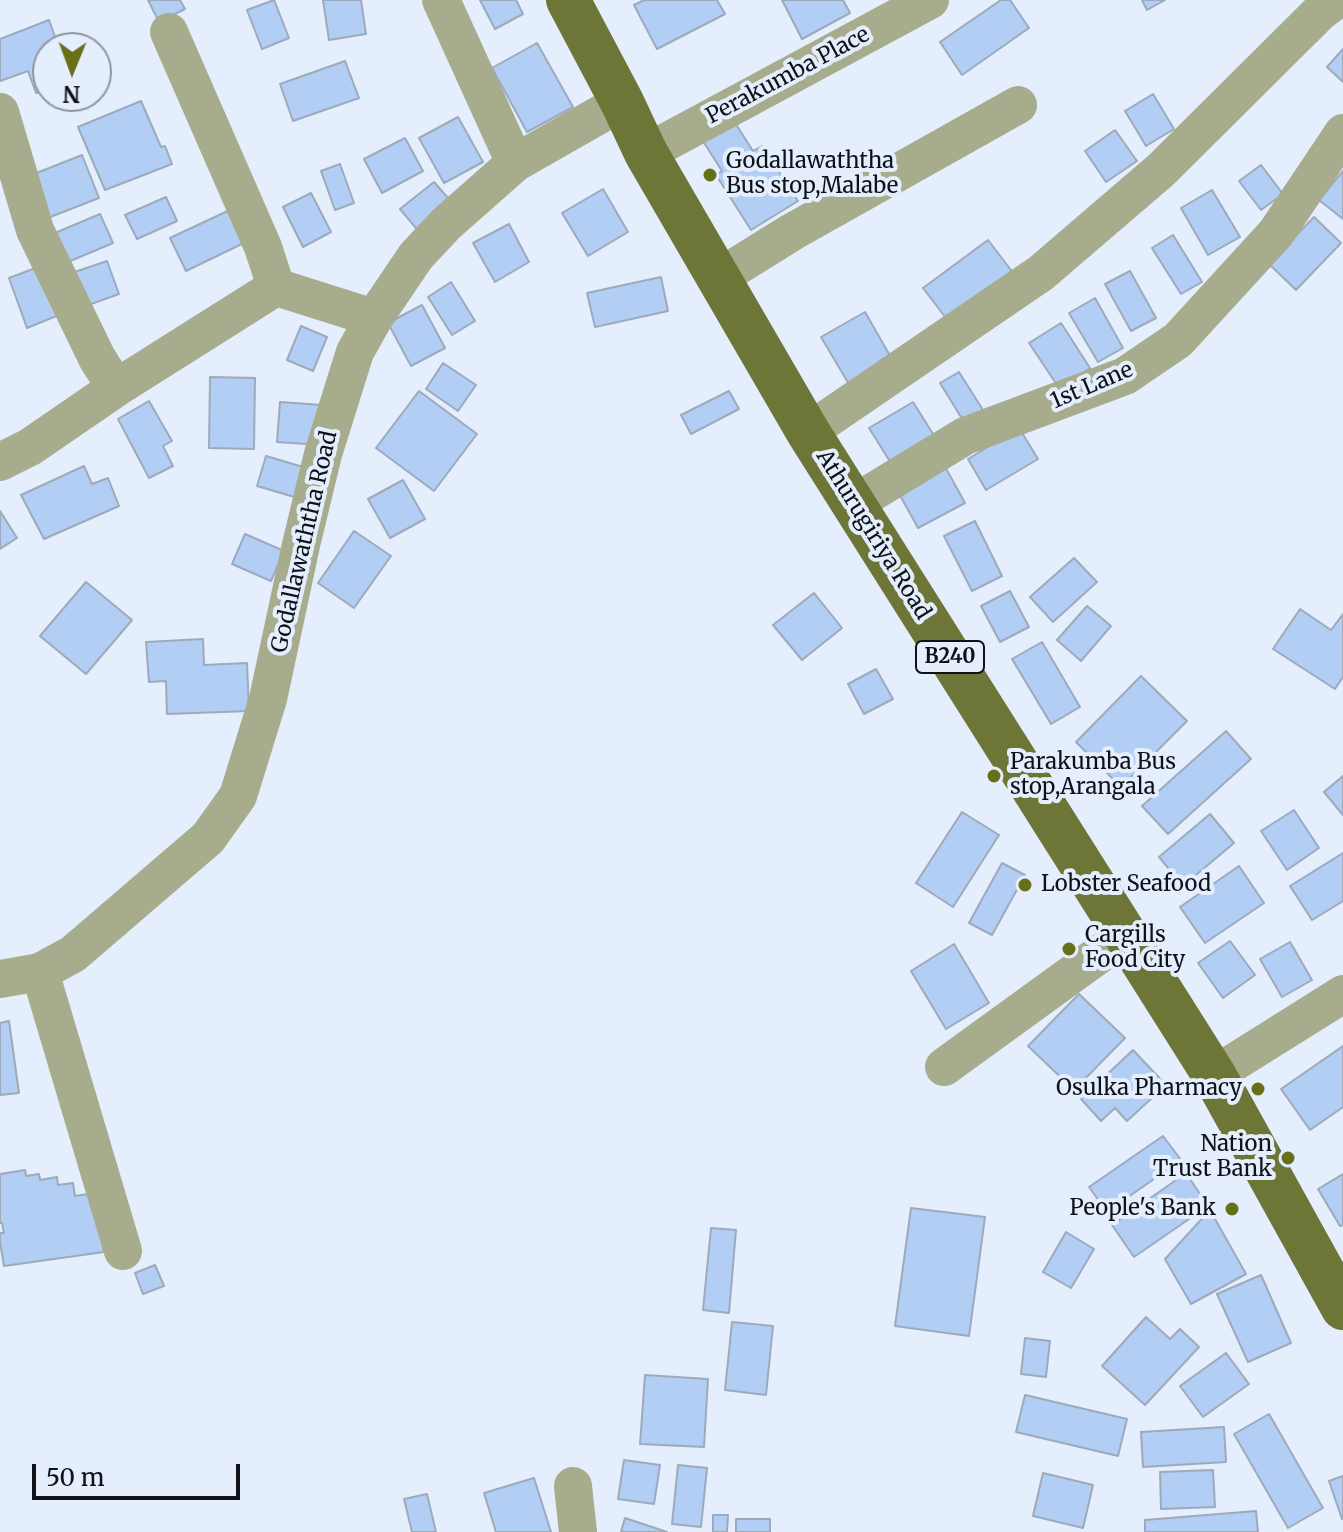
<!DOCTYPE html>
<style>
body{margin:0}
#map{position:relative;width:1343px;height:1532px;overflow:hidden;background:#e4eefd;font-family:Merriweather,serif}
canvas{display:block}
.north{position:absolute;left:32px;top:32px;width:80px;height:80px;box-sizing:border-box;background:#e4eefd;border:2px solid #8e96a1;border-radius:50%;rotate:181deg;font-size:22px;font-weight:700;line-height:32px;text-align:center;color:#0e1218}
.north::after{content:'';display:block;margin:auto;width:28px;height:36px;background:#677018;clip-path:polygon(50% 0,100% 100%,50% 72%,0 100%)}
.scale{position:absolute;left:32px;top:1464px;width:208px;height:36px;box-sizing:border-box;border:4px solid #0e1218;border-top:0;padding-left:10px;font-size:24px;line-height:28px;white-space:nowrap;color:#0e1218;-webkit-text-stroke:6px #e4eefd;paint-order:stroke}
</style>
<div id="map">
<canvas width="1343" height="1532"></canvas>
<div class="north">N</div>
<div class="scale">50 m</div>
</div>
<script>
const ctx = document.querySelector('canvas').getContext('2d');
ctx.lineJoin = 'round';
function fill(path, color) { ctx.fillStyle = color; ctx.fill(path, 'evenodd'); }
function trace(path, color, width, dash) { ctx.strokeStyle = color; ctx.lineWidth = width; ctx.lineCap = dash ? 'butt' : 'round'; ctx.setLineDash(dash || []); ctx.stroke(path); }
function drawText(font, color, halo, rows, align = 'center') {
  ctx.font = font + ' Merriweather,serif'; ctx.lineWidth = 8; ctx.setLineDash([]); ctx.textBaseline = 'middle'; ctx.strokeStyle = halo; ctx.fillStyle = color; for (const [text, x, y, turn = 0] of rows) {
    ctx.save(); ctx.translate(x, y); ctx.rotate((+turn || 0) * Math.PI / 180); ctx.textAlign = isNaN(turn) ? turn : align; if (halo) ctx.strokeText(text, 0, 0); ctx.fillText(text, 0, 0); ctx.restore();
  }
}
const building = new Path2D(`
 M148,0H180L185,9L159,22Z
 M274,0L289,38L262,49L247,10Z
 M323,0H361L366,34L329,40Z
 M480,0H516L523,14L495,29Z
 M644,0H717L725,14L657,49L634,5Z
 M782,0H843L850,13L802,39Z
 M1001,0H1010L1029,28L962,75L940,42Z
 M1142,0H1165L1147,10Z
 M49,20L59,48H48V89L36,93L28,71L0,81V39Z
 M537,43L573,107L527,132L492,68Z
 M1343,49V82L1327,67Z
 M345,61L359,98L293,121L280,84Z
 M1153,94L1174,129L1146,146L1125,111Z
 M141,101L161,147L165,146L172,164L105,190L78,127Z
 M458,117L483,162L444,183L419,138Z
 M732,118L753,151L762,146L798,201L751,230L716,175L722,171L701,138Z
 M1115,130L1137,161L1106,182L1085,151Z
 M405,138L423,171L382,193L364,159Z
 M82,155L99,198L45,219L29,176Z
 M340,164L354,203L335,210L321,171Z
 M1261,165L1283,194L1261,210L1239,181Z
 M1343,171V219L1319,200Z
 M434,182L455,206L420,233L400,209Z
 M603,189L628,232L588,256L562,213Z
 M1212,190L1240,237L1208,255L1181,208Z
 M311,193L331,232L303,247L283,207Z
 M166,197L177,221L137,239L125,215Z
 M234,208L250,240L186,271L170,238Z
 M100,214L113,243L68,262L55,233Z
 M1314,217L1341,243L1296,290L1269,264Z
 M509,224L529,262L495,282L473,243Z
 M1173,235L1202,282L1181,294L1152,248Z
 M988,240L1014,274L949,322L923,288Z
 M107,261L119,294L77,309L66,275Z
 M41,266L59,315L27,328L9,278Z
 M1130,271L1156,318L1131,331L1105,284Z
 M661,277L668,311L595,327L587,293Z
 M451,282L475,321L452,335L428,297Z
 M1095,298L1123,348L1098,362L1069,313Z
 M422,305L445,348L411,366L388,323Z
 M865,312L893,361L850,386L821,337Z
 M1061,323L1090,368L1059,388L1029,343Z
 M301,326L327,337L313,371L287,360Z
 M443,363L476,385L458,411L426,389Z
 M959,372L983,410L964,422L940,383Z
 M210,377L255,378L254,449L209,448Z
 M419,391L477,434L434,491L376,448Z
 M729,391L739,409L691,434L681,415Z
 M149,401L172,441L163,446L173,466L149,478L118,419Z
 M280,402L322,405L320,445L277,442Z
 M913,402L938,442L894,468L869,428Z
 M1019,428L1038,459L986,490L968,459Z
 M266,456L310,469L301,499L257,486Z
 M943,463L965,503L918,528L896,488Z
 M84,466L92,484L108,478L119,506L44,539L21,495Z
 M403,480L425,519L390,538L368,499Z
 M0,511L17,538L0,549Z
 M975,521L1002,576L972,591L944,536Z
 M354,531L391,556L354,608L318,583Z
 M245,534L284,551L271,581L232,564Z
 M1074,558L1097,582L1053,622L1030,597Z
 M86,582L132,620L86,674L40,636Z
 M1010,591L1029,627L1000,642L981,606Z
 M814,593L842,628L802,660L773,625Z
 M1087,606L1111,626L1081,661L1057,640Z
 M1300,609L1331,630L1343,614V677L1335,689L1273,649Z
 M203,639L204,665L247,663L249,711L167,714L166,681L149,682L146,642Z
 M1042,642L1080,707L1051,724L1012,659Z
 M876,669L893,699L864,714L848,684Z
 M1141,676L1187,721L1121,787L1076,742Z
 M1226,731L1251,759L1168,834L1142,806Z
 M1343,776V815L1324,792Z
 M1294,810L1319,848L1287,870L1261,831Z
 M962,812L999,835L953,907L916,883Z
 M1210,814L1234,843L1183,886L1159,857Z
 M1343,853V901L1312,920L1290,886Z
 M1002,863L1025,875L992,935L969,923Z
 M1239,866L1264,903L1205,943L1180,907Z
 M1230,941L1255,975L1223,998L1198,963Z
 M1290,942L1312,980L1282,997L1260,959Z
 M954,944L989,1003L946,1029L911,971Z
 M1079,994L1125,1038L1074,1090L1028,1046Z
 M9,1021L19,1093L0,1095V1023Z
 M1343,1046V1107L1310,1130L1281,1089Z
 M1133,1050L1166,1085L1127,1121L1115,1108L1101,1121L1081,1099Z
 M1163,1136L1181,1160L1107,1212L1089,1187Z
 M25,1170L26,1176L39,1174L40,1180L57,1177L58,1185L73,1183L75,1196L95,1193L104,1252L4,1266L0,1242V1233H4L2,1223H0V1174Z
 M1186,1173L1208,1206L1134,1257L1112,1225Z
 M1343,1174V1225L1340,1226L1318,1189Z
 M911,1208L985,1217L969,1336L895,1326Z
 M1210,1210L1246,1274L1191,1304L1165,1259Z
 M711,1228L736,1230L729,1313L703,1310Z
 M1066,1232L1094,1249L1071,1288L1043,1272Z
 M155,1265L164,1286L143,1294L135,1273Z
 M1261,1275L1291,1343L1248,1362L1217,1294Z
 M1146,1317L1170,1339L1180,1329L1199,1347L1145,1405L1102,1366Z
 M732,1322L773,1326L766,1395L725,1390Z
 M1025,1338L1050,1341L1046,1377L1021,1374Z
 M1226,1353L1249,1384L1203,1417L1180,1386Z
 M645,1375L708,1379L704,1447L640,1444Z
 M1025,1395L1127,1419L1118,1456L1016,1432Z
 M1269,1414L1323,1508L1288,1528L1234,1434Z
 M1224,1427L1226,1462L1143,1467L1141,1432Z
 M624,1460L660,1465L654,1504L618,1499Z
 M678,1465L707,1468L701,1527L672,1524Z
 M1213,1470L1215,1507L1161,1509L1160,1472Z
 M1043,1473L1093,1485L1083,1528L1033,1516Z
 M1343,1476V1519H1342L1329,1481Z
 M534,1478L551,1532H496L484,1493Z
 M427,1494L436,1532H412L404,1499Z
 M1256,1511L1258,1532H1145V1520Z
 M713,1515H728L727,1532H713Z
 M625,1518L667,1532H621Z
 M736,1519H770V1532H736Z`);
const minor = new Path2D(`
 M441,0L515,163
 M169,32L263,247L276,287L374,318
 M0,112L35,230L97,358L116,388
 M646,153L930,0
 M718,278L792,232L1018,105
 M808,432L1041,273L1161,170L1320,12L1336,0
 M0,462L30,447L116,388L276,287
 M853,504L965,436L1125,376L1178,340L1276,233L1343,133
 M40,972L123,1251
 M0,979L40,972L73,954L208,838L238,796L268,699L301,545L323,454L355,352L374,318L416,256L446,224L515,163L622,102
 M944,1067L1126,935
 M1214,1075L1343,994
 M573,1486L578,1532`);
const major = new Path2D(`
 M568,0L622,102L646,153L808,432L1214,1075L1343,1308`);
const markers = [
 [710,175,8,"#677018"],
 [994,776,8,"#677018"],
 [1025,885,8,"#677018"],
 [1069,949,8,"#677018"],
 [1258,1089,8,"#677018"],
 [1288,1158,8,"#677018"],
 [1232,1209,8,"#677018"]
];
const shields = [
 [950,657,68]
];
const shieldNames = [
 ["B240",950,657]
];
const streetNames = [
 ["Perakumba Place",788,76,-28],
 ["1st Lane",1092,386,-23],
 ["Athurugiriya Road",873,535,58],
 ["Godallawaththa Road",305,542,-77]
];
const poiNames = [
 ["Godallawaththa",726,162],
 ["Bus stop,Malabe",726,187],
 ["Parakumba Bus",1010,763],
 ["stop,Arangala",1010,788],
 ["Lobster Seafood",1041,885],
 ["Cargills",1085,936],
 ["Food City",1085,961],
 ["Osulka Pharmacy",1242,1089,"right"],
 ["Nation",1272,1145,"right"],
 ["Trust Bank",1272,1170,"right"],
 ["People's Bank",1216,1209,"right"]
];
fill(building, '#b2cef4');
trace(building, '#9daabb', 2);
trace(minor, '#a7ad8c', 38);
trace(major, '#6d7637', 44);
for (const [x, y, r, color] of markers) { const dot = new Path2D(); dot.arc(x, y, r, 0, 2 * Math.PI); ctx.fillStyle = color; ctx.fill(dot); trace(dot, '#e4eefd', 3); }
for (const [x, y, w] of shields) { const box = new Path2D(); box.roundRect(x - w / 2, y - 16, w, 32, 6); ctx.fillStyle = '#e4eefd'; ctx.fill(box); trace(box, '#0e1218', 2); }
drawText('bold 20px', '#0e1218', null, shieldNames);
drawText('22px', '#0e1218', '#e4eefd', streetNames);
drawText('22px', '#0e1218', '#e4eefd', poiNames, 'left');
</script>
